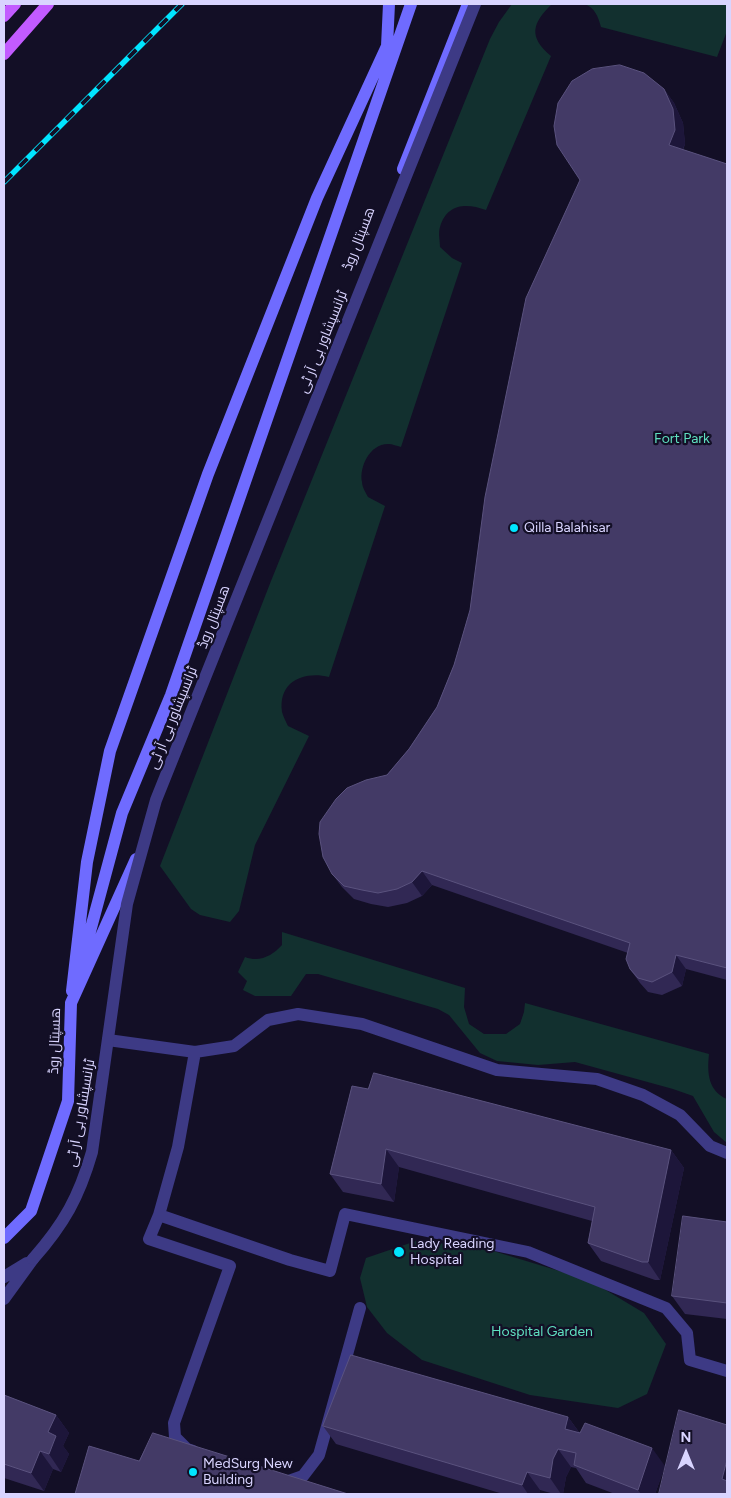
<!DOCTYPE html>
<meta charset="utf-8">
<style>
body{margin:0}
#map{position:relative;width:731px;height:1498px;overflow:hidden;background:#130f26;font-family:Figtree,sans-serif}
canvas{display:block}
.frame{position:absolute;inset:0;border:5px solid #d9d4ff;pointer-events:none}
.north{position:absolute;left:661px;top:1428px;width:50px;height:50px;-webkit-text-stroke:4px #130f26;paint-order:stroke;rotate:0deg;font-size:14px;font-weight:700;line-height:20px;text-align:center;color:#d9d4ff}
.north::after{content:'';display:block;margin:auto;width:18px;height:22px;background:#d9d4ff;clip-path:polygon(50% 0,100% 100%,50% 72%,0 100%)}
</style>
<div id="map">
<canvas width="731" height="1498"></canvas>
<div class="frame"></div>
<div class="north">N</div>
</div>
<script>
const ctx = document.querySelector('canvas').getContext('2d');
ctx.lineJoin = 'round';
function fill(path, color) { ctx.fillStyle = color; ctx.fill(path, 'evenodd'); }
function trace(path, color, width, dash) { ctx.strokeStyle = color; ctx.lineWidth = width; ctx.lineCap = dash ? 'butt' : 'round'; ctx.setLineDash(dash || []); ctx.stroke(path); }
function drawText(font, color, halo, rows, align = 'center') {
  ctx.font = font + ' Figtree,Cairo,sans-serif'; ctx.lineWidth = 4.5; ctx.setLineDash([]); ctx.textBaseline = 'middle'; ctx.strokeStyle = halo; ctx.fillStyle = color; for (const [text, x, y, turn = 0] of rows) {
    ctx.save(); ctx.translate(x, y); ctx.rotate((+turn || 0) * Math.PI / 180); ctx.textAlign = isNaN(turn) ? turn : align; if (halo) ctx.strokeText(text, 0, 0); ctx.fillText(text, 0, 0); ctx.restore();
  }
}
const green = new Path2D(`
 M512,4H552C532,23 528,37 551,56L486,210C467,203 447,203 440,227C438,233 440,241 440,247L452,258L462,263L401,447C397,446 392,444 389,444C370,443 359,467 362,482C362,487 366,493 368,497L385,506L329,677C304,671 278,681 282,712C283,716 286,722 288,726L309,736L255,845L239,911L230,922L200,915L191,909L160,866L271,581L490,39L499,22Z
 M584,4H727V31L717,57L601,27C598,17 595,7 584,4Z
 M282,932L465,988L464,1007L469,1024L484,1034H506L520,1024L524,1012L525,1003L709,1054C707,1073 708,1091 727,1099V1143L714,1132L693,1096L673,1089L575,1062L538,1065L497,1061L480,1053L449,1015L438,1009L318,974H306L291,996H255L243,990L247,981L238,972L245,957C260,963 273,955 282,945Z
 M416,1241L480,1247L589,1280L644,1313L666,1344L647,1394L618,1408L530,1395L422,1360L387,1333L367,1307L360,1278L366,1258Z`);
const lane = new Path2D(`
 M108,1040L195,1052L234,1046L268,1020L298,1014L362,1024L497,1070L597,1079L643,1095L680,1115L710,1146L727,1153
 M195,1052L178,1147L159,1215L290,1260L330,1271L345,1214L528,1252L666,1308L687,1333L690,1360L727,1371
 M159,1215L149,1239L230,1266L174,1423L175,1437L187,1449L193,1451
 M4,1277L27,1263
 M4,1299L33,1259
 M281,1480L286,1482L303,1476L319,1455L360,1308`);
const secondary = new Path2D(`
 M403,169L468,4
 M81,965L122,813L171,695L411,4
 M72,991L87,862L110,751L208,474L317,198L387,46L389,4
 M4,1238L31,1211L68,1101L71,1003L136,859`);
const primary = new Path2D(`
 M4,16L15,4
 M4,54L48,4`);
const rail = new Path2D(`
 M4,182L182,4`);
const laneBridge = new Path2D(`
 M33,1259C64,1224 79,1197 92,1152L127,904L156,800L475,4`);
const wall = new Path2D(`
 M664,89L674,103L683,123L685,144L683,150L727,164V980L686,969L682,986L662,995L648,992L640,983L630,969L628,953L432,885L422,896L407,903L388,907L371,904L354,899L342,887L332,874L387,775L409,749L437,707L454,665Z
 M352,1086L671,1150L684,1168L660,1280H655L601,1261L588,1243L592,1221L399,1167L394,1202L343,1192L330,1174Z
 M727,1222V1319L685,1314L672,1296Z
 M4,1395L56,1415L69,1433L63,1446L69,1454L61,1472L53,1469L44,1491L4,1478Z
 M568,1417L579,1432L665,1466L655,1494H615L586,1483L576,1468L571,1467L566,1477L563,1494H554L540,1490L539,1494H503L336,1444L323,1426Z`);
const shadedWall = new Path2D(`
 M664,89L674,103L683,123L685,144L678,159L669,145Z
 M422,871L432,885L422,896L412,882Z
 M676,955L686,969L682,986L672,972Z
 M386,1149L399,1167L394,1202L381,1184Z
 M671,1150L684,1168L660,1280L648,1262Z
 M56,1415L69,1433L63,1446L69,1454L61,1472L49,1454L48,1432Z
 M568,1417L581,1435L565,1429Z
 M652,1448L665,1466L655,1494H641L638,1490Z
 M558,1449L571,1467L566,1477L563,1494H561L550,1478L553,1459Z
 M40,1451L53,1469L44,1491L31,1473Z
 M727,1460V1486L722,1479Z
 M527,1472L540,1490L539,1494H528L522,1485Z`);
const building = new Path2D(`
 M620,65L644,73L664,89L673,109L675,130L669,145L727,164V968L676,955L672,972L652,982L638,978L630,969L626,959L630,943L422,871L412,882L397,889L378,893L362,890L344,886L332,874L323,857L319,834L320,822L336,799L347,788L366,780L387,775L409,749L437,707L454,665L470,610L485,497L526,298L580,180L557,145L554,126L558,103L572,81L592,69Z
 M374,1073L671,1150L648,1262H642L588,1243L595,1207L386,1149L381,1184L330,1174L352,1086L368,1089Z
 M683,1216L727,1222V1303L672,1296Z
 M351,1355L568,1417L565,1429L580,1433L585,1423L652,1448L638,1490L574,1465L576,1453L558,1449L553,1459L550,1478L527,1472L522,1485L323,1426Z
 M4,1395L56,1415L48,1432L56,1436L49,1454L40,1451L31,1473L4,1464Z
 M679,1410L727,1425V1460L722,1479L727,1481V1494H659Z
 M153,1433L348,1494H75L89,1446L139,1461Z`);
const markers = [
 [514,528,5,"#00e5ff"],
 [399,1252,6,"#00e5ff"],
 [193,1472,5,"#00e5ff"]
];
const streetNames = [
 ["ھسپتال روڈ",359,239,-69],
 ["ٹرانسپشاور بی آر ٹی",323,342,-68],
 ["ھسپتال روڈ",214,617,-69],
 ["ٹرانسپشاور بی آر ٹی",173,718,-68],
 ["ھسپتال روڈ",55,1041,-88],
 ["ٹرانسپشاور بی آر ٹی",81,1113,-80]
];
const parkNames = [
 ["Fort Park",682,439],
 ["Hospital Garden",542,1332]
];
const poiNames = [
 ["Qilla Balahisar",524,528],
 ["Lady Reading",410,1244],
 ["Hospital",410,1260],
 ["MedSurg New",203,1464],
 ["Building",203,1480]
];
fill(green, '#12302f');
trace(lane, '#3d3a85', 12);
trace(secondary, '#6f6bff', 12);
trace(primary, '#c25bff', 12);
trace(rail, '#00e5ff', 5.5);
trace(rail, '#130f26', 4, [11]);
trace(laneBridge, '#3d3a85', 12);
fill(wall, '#312854');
fill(shadedWall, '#1d163a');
fill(building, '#433a66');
trace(building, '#5a527e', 1);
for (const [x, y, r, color] of markers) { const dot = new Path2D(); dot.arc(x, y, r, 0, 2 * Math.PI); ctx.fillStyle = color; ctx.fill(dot); trace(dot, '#130f26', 2); }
drawText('14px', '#d9d4ff', '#130f26', streetNames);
drawText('14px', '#5fe0c0', '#130f26', parkNames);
drawText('14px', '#d9d4ff', '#130f26', poiNames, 'left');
</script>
